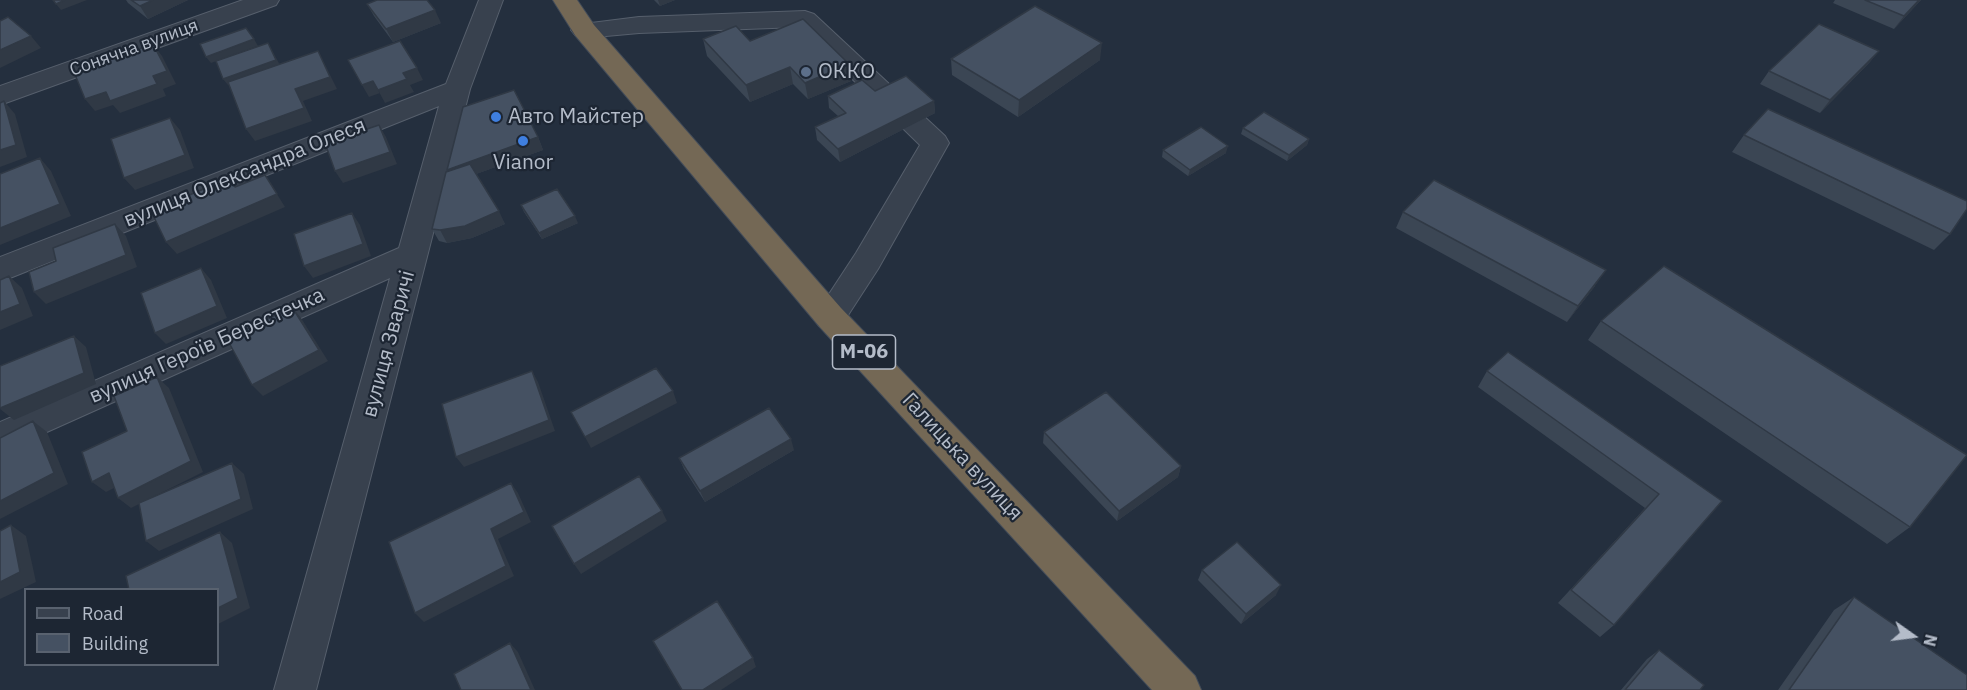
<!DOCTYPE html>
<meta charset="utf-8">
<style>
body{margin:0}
#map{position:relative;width:1967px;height:690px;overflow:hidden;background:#242f3e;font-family:"IBM Plex Sans",sans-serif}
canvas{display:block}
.legend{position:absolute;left:24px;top:588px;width:195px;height:78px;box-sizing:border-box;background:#1d2633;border:2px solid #59626f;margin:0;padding:8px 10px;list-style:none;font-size:18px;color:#b4bcc9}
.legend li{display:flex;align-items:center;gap:12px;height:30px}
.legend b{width:30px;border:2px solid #59626f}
.north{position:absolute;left:1883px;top:606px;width:60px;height:60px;-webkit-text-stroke:4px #1d2633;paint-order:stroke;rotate:104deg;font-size:16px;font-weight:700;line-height:24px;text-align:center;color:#b4bcc9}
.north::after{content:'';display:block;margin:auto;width:21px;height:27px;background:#b4bcc9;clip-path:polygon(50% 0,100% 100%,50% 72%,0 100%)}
</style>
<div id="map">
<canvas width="1967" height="690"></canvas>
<ul class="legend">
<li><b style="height:8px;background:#38414e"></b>Road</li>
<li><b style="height:16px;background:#455162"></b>Building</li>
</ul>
<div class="north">N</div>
</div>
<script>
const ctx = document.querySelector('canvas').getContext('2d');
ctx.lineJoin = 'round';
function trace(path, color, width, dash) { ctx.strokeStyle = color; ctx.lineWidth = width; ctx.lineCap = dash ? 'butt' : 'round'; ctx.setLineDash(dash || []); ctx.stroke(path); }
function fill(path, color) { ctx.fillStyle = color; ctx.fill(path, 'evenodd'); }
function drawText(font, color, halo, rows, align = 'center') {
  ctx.font = font + ' "IBM Plex Sans",sans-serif'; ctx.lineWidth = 4.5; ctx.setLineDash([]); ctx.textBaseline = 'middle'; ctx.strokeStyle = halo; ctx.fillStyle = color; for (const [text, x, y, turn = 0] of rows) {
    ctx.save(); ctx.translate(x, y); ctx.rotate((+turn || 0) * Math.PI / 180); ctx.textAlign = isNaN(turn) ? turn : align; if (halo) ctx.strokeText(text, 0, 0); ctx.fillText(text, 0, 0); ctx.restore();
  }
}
const minor = new Path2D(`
 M243,0H279L276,5L0,105V86Z
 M479,0H503L470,89L316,690H274L390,278L0,453V422L399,248L439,106L0,282V257L446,84Z
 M805,11L814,14L945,136L949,143L878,269L841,326L830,329L819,326L814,317L856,253L920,145L799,27L639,33L584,38L575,35L571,30L575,25L639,17Z`);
const highway = new Path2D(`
 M553,0H577L594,25L841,308L1195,676L1201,690H1152L819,326L575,35Z`);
const wall = new Path2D(`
 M126,0H188L148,19L128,3Z
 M654,0H675L660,6Z
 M1835,0H1921L1894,29L1833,3Z
 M367,4L441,23L393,42L374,16Z
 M703,39L750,41L849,64L851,81L808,99L793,84L750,102L707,56Z
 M1879,51L1869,63L1820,113L1760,84L1769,71Z
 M951,59L1100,60L1018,117L952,75Z
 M875,91L934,101L935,113L840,162L817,140L815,127L838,116L829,108L828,96Z
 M1243,128L1309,139L1307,145L1287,161L1241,134Z
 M1744,135L1950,234L1934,250L1732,152Z
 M538,137L543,150L476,174L505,224L472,238L447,243L439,241L432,229L448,171L447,170Z
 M1163,150L1226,153L1188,176L1162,157Z
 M521,205L578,223L542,239L524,212Z
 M1403,212L1595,286L1567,322L1396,228Z
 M1601,321L1910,527L1887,544L1588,340Z
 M1487,371L1722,501L1614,625L1600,637L1558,603L1645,508L1478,387Z
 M1044,432L1181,466L1178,477L1117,521L1043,443Z
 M794,450L705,502L684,469L679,458Z
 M1202,570L1276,595L1241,624L1198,580Z
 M1854,597L1967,690H1778L1834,610Z
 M1659,650L1700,690H1621L1647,659Z`);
const shadedWall = new Path2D(`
 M65,0H87L61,10L56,4Z
 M153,0H188L148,19L140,6Z
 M658,0H675L660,6Z
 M1919,0H1921L1894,29L1904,16Z
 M435,10L441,23L393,42L386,29Z
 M31,36L41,48L0,68V50Z
 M254,39L258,46L211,63L206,57Z
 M268,43L281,67L228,85L223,79Z
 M1102,43L1100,60L1018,117L1019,100Z
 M153,44L162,56L176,84L163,89L166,96L120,113L113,105L95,111L85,99L153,76Z
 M318,51L337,89L303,101L312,121L255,141L246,129L295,89Z
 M1879,51L1869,63L1820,113L1830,100Z
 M849,64L851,81L808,99L805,83Z
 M790,67L793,84L750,102L746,85Z
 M417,68L423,80L410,85L414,92L385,103L378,90L403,73Z
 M373,81L380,93L369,97L362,85Z
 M4,101L15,114L27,157L0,167V150Z
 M934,101L935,113L840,162L838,149Z
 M170,118L180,130L194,168L135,190L124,178Z
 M379,125L386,137L397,164L343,183L335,171Z
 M538,137L543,150L454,182L447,170Z
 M1309,139L1307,145L1287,161L1289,155Z
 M1228,146L1226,153L1188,176L1190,170Z
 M40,158L51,171L71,216L0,245V228Z
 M265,175L285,207L177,254L166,242Z
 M499,211L505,224L472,238L447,243L440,230Z
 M352,213L360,225L371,256L313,278L304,266Z
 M575,216L578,223L542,239L539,233Z
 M115,224L126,236L137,267L46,304L34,292Z
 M201,268L211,280L227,318L166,344L155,333Z
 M1606,270L1595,286L1567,322L1578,306Z
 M9,276L22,288L33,316L0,330V312Z
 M292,307L301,318L328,361L263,396L252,385Z
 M74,336L86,347L96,384L14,420L0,409Z
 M532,371L538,382L555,431L464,467L456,457Z
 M157,377L169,388L203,472L131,508L118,498Z
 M673,391L677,403L591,448L585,437Z
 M33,421L47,432L68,484L0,519V501Z
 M791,439L794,450L705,502L700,491Z
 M232,463L244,474L253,509L159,551L146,541Z
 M1181,466L1178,477L1117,521L1119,511Z
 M109,473L122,484L106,492L92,482Z
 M511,483L518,493L531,522L498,539L514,576L424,622L415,613L491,529Z
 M662,511L667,521L581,574L574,564Z
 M11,525L26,536L36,582L0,599V582Z
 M220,532L232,543L250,608L218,624Z
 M1281,585L1276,595L1241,624L1246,614Z
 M510,643L518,652L535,690H531Z
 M753,658L756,667L721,690H703Z`);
const building = new Path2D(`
 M53,0H65L56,4Z
 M131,0H153L140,6Z
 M377,0H427L435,10L386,29L367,4Z
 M1865,0H1919L1904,16Z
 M1035,6L1102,43L1019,100L951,59Z
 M8,17L31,36L0,50V21Z
 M803,19L849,64L805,83L790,67L746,85L703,39L736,26L750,41Z
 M1819,24L1879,51L1830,100L1769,71Z
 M246,28L254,39L206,57L200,44Z
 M400,41L417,68L403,73L407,79L378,90L373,81L362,85L348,60Z
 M268,43L276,60L223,79L216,61Z
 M153,44L167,71L153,76L157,84L110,101L106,92L85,99L74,72Z
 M318,51L330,77L295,89L304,108L246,129L228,82Z
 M906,76L934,101L838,149L815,127L846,113L828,96L862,80L875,91Z
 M514,90L538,137L447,170L463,107Z
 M4,101L16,145L0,150V103Z
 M1768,109L1967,201V209L1950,234L1744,135Z
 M1264,112L1309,139L1289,155L1243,128Z
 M170,118L185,155L124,178L111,139Z
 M379,125L390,152L335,171L325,143Z
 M1201,127L1228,146L1190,170L1163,150Z
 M40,158L60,204L0,228V174Z
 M470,164L499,211L465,226L440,230L432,229L446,172Z
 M265,175L277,194L166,242L151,211L230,178L235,187Z
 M1434,180L1606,270L1578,306L1403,212Z
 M557,189L575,216L539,233L521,205Z
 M352,213L363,244L304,266L294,234Z
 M115,224L126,255L34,292L29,272L56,261L53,248Z
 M1664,266L1967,455L1910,527L1601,321Z
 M201,268L217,306L155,333L141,293Z
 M9,276L20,304L0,312V280Z
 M292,307L319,350L252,385L227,339Z
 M74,336L84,373L0,408V366Z
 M1508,352L1722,501L1614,625L1571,590L1659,494L1487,371Z
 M656,368L673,391L585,437L571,412Z
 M532,371L549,420L456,457L442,404Z
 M157,377L191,461L118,498L109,473L92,482L82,452L127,431L114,396Z
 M1106,392L1181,466L1119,511L1044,432Z
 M769,408L791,439L700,491L679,458Z
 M33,421L54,473L0,501V438Z
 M232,463L241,499L146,541L139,503Z
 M639,476L662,511L574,564L552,526Z
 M511,483L524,512L491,529L506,566L415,613L389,542Z
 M11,525L20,572L0,582V531Z
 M220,532L238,598L218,608V590H129L126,576Z
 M1237,542L1281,585L1246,614L1202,570Z
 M1854,597L1967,675V690H1789Z
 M717,601L753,658L703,690H682L653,641Z
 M510,643L531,690H461L454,674Z
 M1659,650L1704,685L1700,690H1625Z`);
const markers = [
 [806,72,6,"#5c6f8a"],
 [496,117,6,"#3f7fe0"],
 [523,141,6,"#3f7fe0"]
];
const farStreetnames = [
 ["Сонячна вулиця",134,48,-20]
];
const shields = [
 [864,352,63]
];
const shieldNames = [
 ["М-06",864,352]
];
const poiNames = [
 ["ОККО",818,72],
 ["Авто Майстер",508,117],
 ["Vianor",523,163,"center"]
];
const streetNames = [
 ["вулиця Олександра Олеся",245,173,-22],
 ["вулиця Зваричі",389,344,-75],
 ["вулиця Героїв Берестечка",207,346,-24],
 ["Галицька вулиця",962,457,47]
];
trace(minor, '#565f6c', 2);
trace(highway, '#434c59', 2);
fill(minor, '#38414e');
fill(highway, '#746855');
fill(wall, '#3b4654');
fill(shadedWall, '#303945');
fill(building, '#455162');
trace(building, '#303945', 1.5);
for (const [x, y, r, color] of markers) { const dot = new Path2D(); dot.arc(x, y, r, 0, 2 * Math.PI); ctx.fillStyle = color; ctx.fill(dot); trace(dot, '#1d2633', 2); }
drawText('18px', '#b4bcc9', '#1d2633', farStreetnames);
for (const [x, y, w] of shields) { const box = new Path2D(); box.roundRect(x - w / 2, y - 17, w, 34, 4.5); ctx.fillStyle = '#1d2633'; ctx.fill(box); trace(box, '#b4bcc9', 1.5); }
drawText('bold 20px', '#b4bcc9', null, shieldNames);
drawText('21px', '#b4bcc9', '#1d2633', poiNames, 'left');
drawText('21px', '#b4bcc9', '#1d2633', streetNames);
</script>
